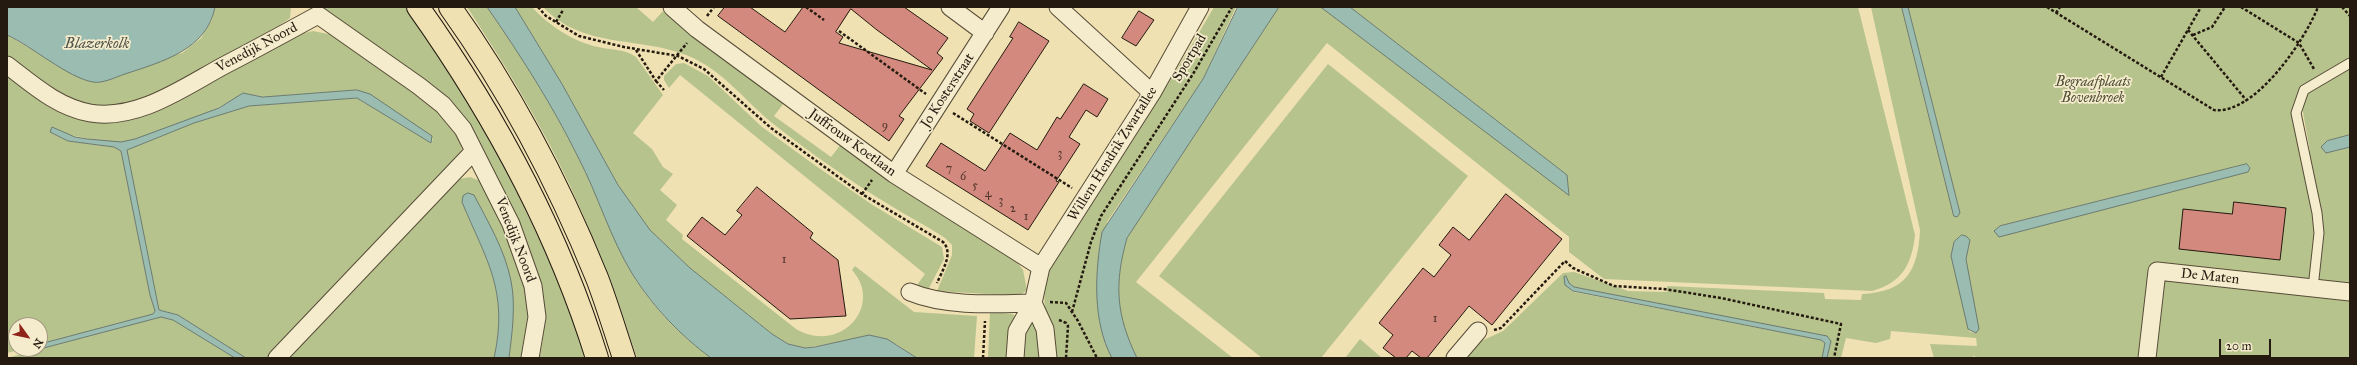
<!DOCTYPE html>
<style>
body{margin:0}
#map{position:relative;width:2357px;height:365px;overflow:hidden;background:#efe1b2;font-family:"IM FELL Great Primer",serif}
canvas{display:block}
.frame{position:absolute;inset:0;border:8px solid #241a10;pointer-events:none}
.north{position:absolute;left:8px;top:317px;width:40px;height:40px;box-sizing:border-box;background:#f5eccd;border:1px solid #a19881;border-radius:50%;rotate:123deg;font-size:11px;font-weight:700;line-height:16px;text-align:center;color:#241a10}
.north::after{content:'';display:block;margin:auto;width:14px;height:18px;background:#8f2418;clip-path:polygon(50% 0,100% 100%,50% 72%,0 100%)}
.scale{position:absolute;left:2219px;top:339px;width:52px;height:18px;box-sizing:border-box;border:2px solid #241a10;border-top:0;padding-left:5px;font-size:12px;line-height:14px;white-space:nowrap;color:#241a10;-webkit-text-stroke:3px #f5eccd;paint-order:stroke}
</style>
<div id="map">
<canvas width="2357" height="365"></canvas>
<div class="frame"></div>
<div class="north">N</div>
<div class="scale">20 m</div>
</div>
<script>
const ctx = document.querySelector('canvas').getContext('2d');
ctx.lineJoin = 'round';
function fill(path, color) { ctx.fillStyle = color; ctx.fill(path, 'evenodd'); }
function trace(path, color, width, dash) { ctx.strokeStyle = color; ctx.lineWidth = width; ctx.lineCap = dash ? 'butt' : 'round'; ctx.setLineDash(dash || []); ctx.stroke(path); }
function drawText(font, color, halo, rows, align = 'center') {
  ctx.font = font + ' "IM FELL Great Primer",serif'; ctx.lineWidth = 3.5; ctx.setLineDash([]); ctx.textBaseline = 'middle'; ctx.strokeStyle = halo; ctx.fillStyle = color; for (const [text, x, y, turn = 0] of rows) {
    ctx.save(); ctx.translate(x, y); ctx.rotate((+turn || 0) * Math.PI / 180); ctx.textAlign = isNaN(turn) ? turn : align; if (halo) ctx.strokeText(text, 0, 0); ctx.fillText(text, 0, 0); ctx.restore();
  }
}
const green = new Path2D(`
 M215,7H291L290,18L280,25L163,90L124,106L83,105L56,92L7,58V35L79,77L182,53L201,38L212,20Z
 M322,7H406L457,77L482,119L551,264L587,358H539L543,338L544,303L535,268L511,204L487,157L459,112L424,79Z
 M467,7H487C520,54 552,105 578,157C598,195 611,237 633,275C652,307 681,336 711,358H637C622,314 606,270 588,227C557,150 513,77 467,7Z
 M515,7H532C548,25 574,42 598,47C610,50 626,49 636,57L663,95L633,133L652,149L663,167L673,174L660,190L677,205L666,220L683,235L682,239L796,329C841,355 884,305 852,270L855,266L914,312L977,316L974,358H917L896,344L846,341L805,348L788,344L772,334L690,268L650,230L618,185L562,84Z
 M543,7H636L653,22L663,11L684,30L784,103L774,116L831,157L841,144L1015,259L1023,270L1027,290L1019,296L937,291L952,255V245L945,238C927,226 907,216 888,204C849,180 812,154 776,126C746,103 723,69 686,55C637,36 583,49 543,7Z
 M1214,7H1236L1203,79L1107,222L1100,324L1112,358H1053C1051,331 1040,305 1046,277C1050,255 1088,209 1102,188C1140,129 1179,68 1214,7Z
 M1279,7L1324,8L1569,194L1567,175L1350,7H1858L1915,235C1912,264 1902,283 1872,291L1604,279L1569,252V237L1327,43L1136,282L1233,358H1137C1115,315 1114,284 1127,238Z
 M1871,7H1902L1954,216L1960,213L1908,7H2350V135L2327,141H2350V358H1980L1973,356V358H1934L1930,344L1977,346L1976,338L1891,331L1890,339L1876,343L1846,338L1841,358H1827L1831,341L1574,287L1569,283L1571,290L1574,292L1821,340L1825,343L1822,358H1465L1477,343L1503,331L1563,273L1574,272L1628,291L1667,292V286L1824,293L1825,299L1861,300L1862,294C1906,292 1918,271 1920,230ZM2302,107L2310,151L2300,154L2294,126ZM2247,164L2250,167L1995,231L2000,226ZM1962,235L1958,258L1974,333L1969,331L1954,242Z
 M313,31L333,35L428,102L459,134L462,147L460,158L268,358H246L178,315L159,310L127,150L194,123L249,106L357,98L431,143L433,139L357,90L262,97L243,93C226,108 145,140 122,142C97,143 74,134 50,132L68,141L114,147L121,151L150,295L155,311L153,314L40,344V325H16V349H22L7,353V75L99,120L300,34Z
 M684,63L708,76L762,127L816,166L871,204L942,247L944,259L928,290L917,285L925,274L680,75L669,88L664,80V76L676,64Z
 M1328,64L1468,176L1321,358H1262L1159,276Z
 M470,177L483,182C502,223 530,275 528,321C528,333 526,346 524,358H509L512,309L462,202C486,260 509,290 494,358H284L454,180Z
 M990,312L1013,314L1017,320L1012,358H988Z
 M161,317L173,320L235,358H7Z
 M1030,322H1034L1038,326L1040,358H1021L1026,325Z
 M1360,339L1382,358H1345Z`);
const water = new Path2D(`
 M7,7H215C207,50 161,62 125,74C116,77 102,84 93,82C68,78 32,46 7,35Z
 M487,7H515L562,84L618,185L650,230L690,268L772,334L788,344L805,348L815,347L869,335L887,339L917,358H711C681,336 653,307 633,275C610,238 598,195 578,157C553,106 519,53 487,7Z
 M1238,7H1279L1127,238C1114,284 1116,315 1137,358H1112C1092,321 1095,272 1102,232L1203,79Z
 M1321,7H1350L1567,175L1569,195Z
 M1902,7H1908L1960,213L1957,217L1954,216Z
 M357,90L370,94L432,136L431,143L357,98L249,106L194,123L127,150L159,310L178,315L246,358H235L173,320L161,317L40,349V344L153,314L155,311L150,295L121,151L114,147L68,141L50,132L52,127L75,137L87,139L121,142L135,139L219,108L243,93L262,97Z
 M2350,135V147L2326,153L2321,147L2327,141Z
 M2247,164L2250,168L2248,172L1999,237L1994,231L2000,226Z
 M468,193L474,195C488,222 505,250 511,281C516,305 512,334 509,358H494C509,290 486,260 462,202L463,196Z
 M1962,235L1966,236L1970,240L1966,259L1979,329L1976,333L1968,329L1951,256L1954,242Z
 M1566,276L1569,283L1574,287L1827,336L1831,341L1827,358H1822L1825,343L1821,340L1573,291L1565,285L1564,277Z`);
const building = new Path2D(`
 M725,7H750L785,32L803,7H904L948,38L937,53L943,58L899,116L904,119L889,141L718,16ZM851,9L877,30L932,70L839,43L843,37L836,32Z
 M1139,11L1154,20L1136,46L1122,38Z
 M1019,22L1049,41L989,133L970,121L974,114L967,109L1013,38L1010,37Z
 M1084,84L1108,99L1097,117L1086,110L1069,137L1080,144L1056,181L1059,182L1028,230L926,166L941,143L985,171L1010,133L1037,150L1057,117L1060,119Z
 M757,187L813,233L810,238L838,260L846,316L790,319L687,236L702,217L725,235L742,215L737,211Z
 M1506,194L1562,239L1492,325L1469,306L1427,358H1421L1412,351L1406,358H1396L1383,348L1393,335L1379,323L1423,268L1434,277L1451,255L1439,245L1453,227L1469,240Z
 M2234,202L2286,208L2280,260L2179,249L2183,209L2232,214Z`);
const path = new Path2D(`
 M538,7L546,16L579,36L624,47L678,56L704,69L771,128L862,194L943,242C954,253 942,271 937,283
 M806,7L824,20
 M2047,7L2214,110C2255,115 2305,40 2318,7
 M2241,7L2299,43L2314,69
 M2342,7L2350,16
 M2056,13L2060,7
 M707,16L714,7
 M556,22L563,10
 M2188,30L2247,101
 M839,31L926,94
 M2193,35L2212,27L2225,7
 M636,50L656,81L687,43
 M2161,77L2201,7
 M656,81L664,90
 M953,113L1072,188
 M862,194L872,180
 M1050,302L1066,303L1078,321L1097,358
 M1072,312L1091,242L1101,216L1193,74L1232,7
 M1059,320L1066,323L1068,326L1066,358
 M1494,330L1501,328L1565,261L1573,268L1614,286L1664,289L1721,298L1841,324L1834,358
 M983,358L985,321`);
const lane = new Path2D(`
 M2313,288L2319,233L2317,213L2296,113L2304,90L2350,63`);
const street = new Path2D(`
 M672,7L697,29L894,174L1041,267
 M950,7L985,33
 M1058,7L1152,93
 M7,65C32,84 57,107 90,113C138,121 184,87 225,65C256,49 287,32 318,15L419,86L443,105L463,129L511,224L533,286L537,317L530,358
 M894,174L1001,7
 M910,292C946,307 995,304 1033,303
 M1033,303L1045,329L1048,358
 M277,358L474,151
 M1015,358L1017,331L1033,303L1041,267L1152,93L1200,7
 M1455,358L1478,331
 M2147,358L2157,271L2350,292`);
const primary = new Path2D(`
 M418,7C494,114 558,232 597,358
 M450,7C510,91 558,182 597,278C607,304 615,331 624,358`);
const numberNames = [
 ["9",885,126],
 ["3",1060,154],
 ["7",949,169],
 ["6",963,177],
 ["5",975,186],
 ["4",988,194],
 ["3",1001,201],
 ["2",1013,209],
 ["1",1026,217],
 ["1",784,260],
 ["1",1435,319]
];
const streetNames = [
 ["Venedijk Noord",257,48,-28],
 ["Sportpad",1190,58,-59],
 ["Jo Kosterstraat",948,91,-57],
 ["Juffrouw Koetlaan",852,143,36],
 ["Willem Hendrik Zwartallee",1113,154,-58],
 ["Venedijk Noord",515,240,69],
 ["De Maten",2210,277,6]
];
const parkNames = [
 ["Begraafplaats",2093,83],
 ["Bovenbroek",2093,99]
];
const waterNames = [
 ["Blazerkolk",97,44]
];
fill(green, '#b7c38d');
fill(water, '#9abcb1');
trace(water, '#6b7b71', 1);
fill(building, '#d4897e');
trace(building, '#241a10', 1);
trace(lane, '#574c38', 11);
trace(street, '#574c38', 19);
trace(primary, '#241a10', 24);
trace(path, '#241a10', 2.5, [3, 2]);
trace(lane, '#f5eccd', 9);
trace(street, '#f5eccd', 17);
trace(primary, '#efe1b2', 22);
drawText('12px', '#50362c', null, numberNames);
drawText('14px', '#241a10', '#f5eccd', streetNames);
drawText('italic 14px', '#504d36', '#f5eccd', parkNames);
drawText('italic 15px', '#4d5348', '#f5eccd', waterNames);
</script>
